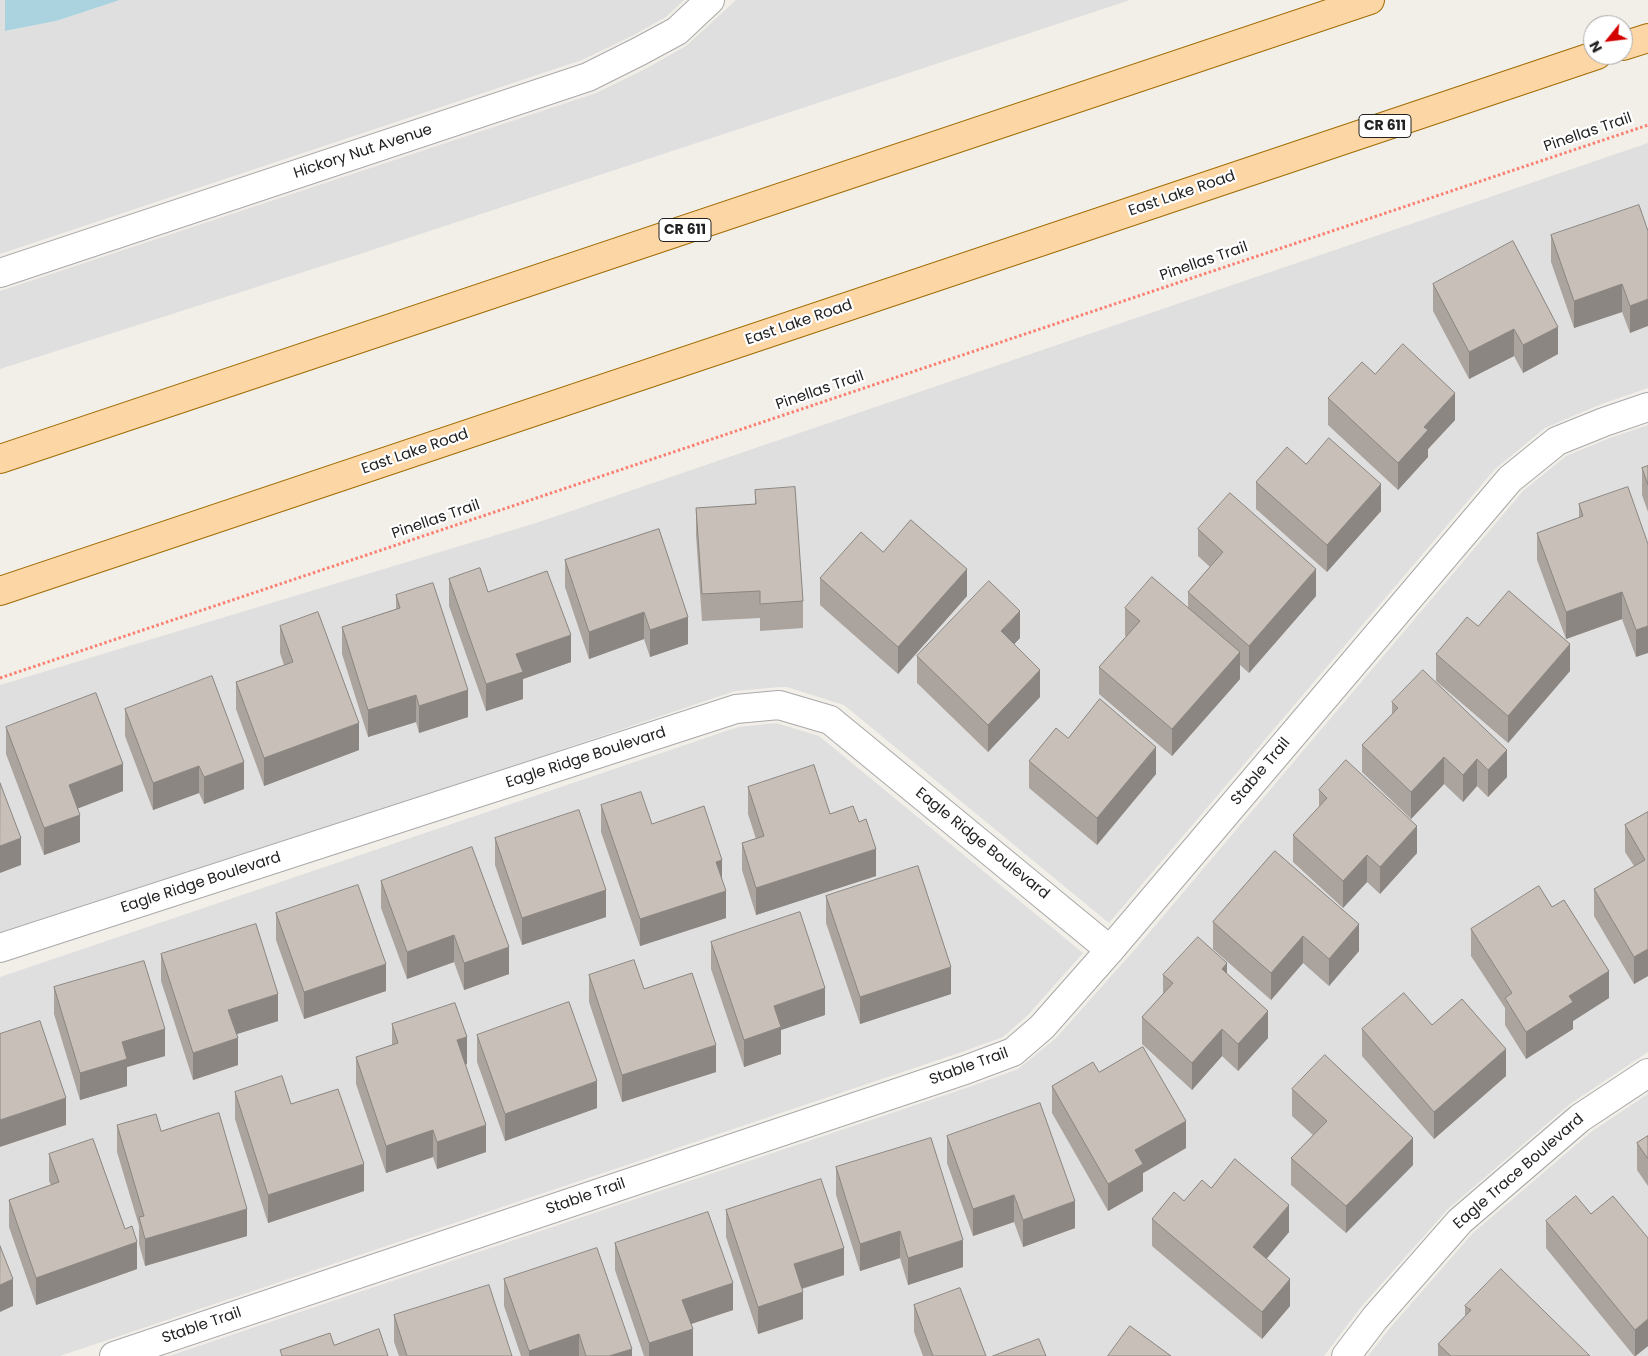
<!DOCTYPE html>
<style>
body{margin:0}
#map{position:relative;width:1648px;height:1356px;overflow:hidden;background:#f2efe9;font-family:Poppins,sans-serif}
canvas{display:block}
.north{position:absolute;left:1583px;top:15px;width:50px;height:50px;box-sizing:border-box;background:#fff;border:1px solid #a7a7a7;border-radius:50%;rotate:241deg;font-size:14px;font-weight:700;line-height:20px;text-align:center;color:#222}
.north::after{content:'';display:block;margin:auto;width:18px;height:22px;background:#d40000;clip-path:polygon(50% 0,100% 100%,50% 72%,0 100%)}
</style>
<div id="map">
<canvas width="1648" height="1356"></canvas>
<div class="north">N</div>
</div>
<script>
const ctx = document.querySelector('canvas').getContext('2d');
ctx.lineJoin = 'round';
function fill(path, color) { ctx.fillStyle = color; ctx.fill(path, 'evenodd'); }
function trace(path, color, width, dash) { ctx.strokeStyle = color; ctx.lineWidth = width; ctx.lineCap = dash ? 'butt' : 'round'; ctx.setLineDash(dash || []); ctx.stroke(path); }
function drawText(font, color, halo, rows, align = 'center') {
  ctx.font = font + ' Poppins,sans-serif'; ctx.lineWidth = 4.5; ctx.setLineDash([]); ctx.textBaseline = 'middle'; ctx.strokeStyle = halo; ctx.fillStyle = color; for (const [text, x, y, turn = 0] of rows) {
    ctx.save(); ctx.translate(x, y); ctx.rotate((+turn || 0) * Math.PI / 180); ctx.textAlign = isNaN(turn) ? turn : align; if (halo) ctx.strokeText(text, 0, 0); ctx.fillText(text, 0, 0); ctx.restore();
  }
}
const residential = new Path2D(`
 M0,0H5L6,31L56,21L120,0H684L666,17L632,36L582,60L0,254Z
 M736,0H1130L363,253L0,369V291L596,93L647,68L686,46Z
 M1648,143V388L1599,405L1545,428L1495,469L1109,923L844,705L787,687H780L735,691L0,939V685L536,523Z
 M1648,425V1052L1570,1104L1448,1209L1361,1307L1324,1356H169L969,1087L1018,1069L1056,1038L1137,947L1523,491L1566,456L1610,438Z
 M776,723L819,736L1083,953L1028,1015L1003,1037L959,1053L60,1356H0V977L738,727Z
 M1648,1094V1356H1368L1390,1328L1473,1233L1591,1132Z`);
const water = new Path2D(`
 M5,0H120L56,21L5,31Z`);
const path = new Path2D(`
 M0,678L1648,125`);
const street = new Path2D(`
 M0,273L588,77L640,51L677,31L710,0
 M0,948L736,709L779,705L830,720L1110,950
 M114,1356L965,1070L1013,1052L1042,1027L1110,950L1510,479L1557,441L1604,422L1648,407
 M1346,1356L1375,1318L1460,1221L1580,1118L1648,1073`);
const primary = new Path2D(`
 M1623,46L1648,38
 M0,459L1370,0
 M0,591L1597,55`);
const wall = new Path2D(`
 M1648,231L1630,333L1622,312L1574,328L1551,262V235Z
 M1433,284L1558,354L1523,373L1514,356L1469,379L1433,311Z
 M1328,398L1455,420L1428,449V457L1398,490L1328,425Z
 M1306,464L1381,511L1327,572L1256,509V482Z
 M1648,466V512L1642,495V468Z
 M755,490L803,601V628L760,631V618L702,621L696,535V508L755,504Z
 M1579,504L1648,544L1636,657L1622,619L1566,639L1537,560V533L1579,518Z
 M659,529L688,644L650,657L644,639L589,659L565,587V560Z
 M1198,529L1316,596L1249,673L1240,665V679L1172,756L1099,694V667L1126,637L1125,635V608L1188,607V592L1210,567L1198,556Z
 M883,552L967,596L898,674L820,605V578Z
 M449,579L488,592L571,662L523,679V699L486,711L449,606Z
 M396,595L468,717L419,733L416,722L368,737L342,654V627L396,609Z
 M280,626L359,750L264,786L236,709V682L284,665L280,653Z
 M1478,626L1570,671L1508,743L1436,681V654Z
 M1020,638L1014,644L1040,697L988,752L917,683V656Z
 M1392,702L1507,777L1488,797L1477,786L1463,802L1444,784L1411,819L1362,772V745L1392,714Z
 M125,709L244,789L204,804L199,793L153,810L125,736Z
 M6,727L123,791L78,808L80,842L44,855L6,754Z
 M1068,738L1156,774L1097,845L1029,788V761Z
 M748,787L830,814L859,822L876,876L756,915L742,870V843L756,839L748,814Z
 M1319,790L1417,853L1380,894L1367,882L1343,908L1293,862V835L1319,807Z
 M601,805L652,824L722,880L726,918L640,946L601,832Z
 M1648,812V976L1634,984L1594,916V889L1634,866L1625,852V825Z
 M495,838L606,917L522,945L495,865Z
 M1275,851L1359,951L1329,986L1303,963L1271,1000L1213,949V922Z
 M381,881L509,974L464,990L454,962L407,979L381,908Z
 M826,896L951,994L860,1024L826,923Z
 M276,913L386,991L304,1019L276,940Z
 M1471,929L1609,998L1573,1021V1029L1526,1059L1505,1025V1008L1471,956Z
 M711,942L825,1015L781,1030V1054L744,1067L711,969Z
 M161,954L278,1021L236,1034L238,1065L193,1080L161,981Z
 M1227,974L1268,1038L1238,1071L1222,1056L1192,1090L1142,1044V1017L1163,994V975Z
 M589,975L716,1072L622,1102L589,1002Z
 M54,987L165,1056L127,1067V1086L80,1100L54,1014Z
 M392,1024L467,1064L465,1065L486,1152L437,1169L433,1157L386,1173L356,1084V1057L392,1045Z
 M1432,1025L1506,1076L1434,1139L1362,1056V1029Z
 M477,1035L597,1108L505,1141L477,1062Z
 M1099,1072L1186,1148L1143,1173V1191L1108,1211L1052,1113V1086Z
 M1292,1089L1413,1165L1346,1233L1291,1185V1158L1313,1135L1292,1116Z
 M235,1092L291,1104L364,1191L268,1223L235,1119Z
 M117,1125L247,1236L145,1266L139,1244V1226L117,1152Z
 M947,1136L1075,1228L1023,1247L1014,1222L973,1236L947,1163Z
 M1648,1136V1186L1637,1170V1143Z
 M49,1154L125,1229L137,1269L36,1305L9,1227V1200L51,1185L49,1181Z
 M836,1167L963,1267L908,1285L900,1258L860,1271L836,1195Z
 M1211,1188L1289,1232L1266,1259L1290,1306L1262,1339L1152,1246V1219Z
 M726,1210L844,1275L802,1289L803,1319L758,1334L726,1237Z
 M1591,1214L1648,1238V1346L1636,1356H1634L1546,1248V1221Z
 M615,1243L733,1310L691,1324L693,1356H644L615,1270Z
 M504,1279L632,1356H521L504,1306Z
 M914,1305L986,1356H923L914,1332Z
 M1465,1306L1590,1356H1438V1344L1465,1316Z
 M394,1315L512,1356H399L394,1342Z`);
const shadedWall = new Path2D(`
 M1622,284V312L1574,328V301Z
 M1648,299V326L1630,333V306Z
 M1558,327V354L1523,373V345Z
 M1514,329V356L1469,379V352Z
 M1455,393V420L1428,449V457L1398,490V463L1424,427Z
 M1381,484V511L1327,572V545Z
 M967,569V596L898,674V647Z
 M1316,569V596L1249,673V646Z
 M1622,592V619L1566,639V612Z
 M1020,611V638L1001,658V631Z
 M644,612V639L589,659V632Z
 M688,617V644L650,657V630Z
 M1648,626V653L1636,657V630Z
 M571,635V662L523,679V699L486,711V684L516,654Z
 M1570,644V671L1508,743V716Z
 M1240,652V679L1172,756V729Z
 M1040,670V697L988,752V725Z
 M468,690V717L419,733V706Z
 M416,695V722L368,737V710Z
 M359,723V750L264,786V758Z
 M1156,747V774L1097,845V818Z
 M1507,750V777L1488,797V770Z
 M1444,757V784L1411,819V792Z
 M1477,759V786L1463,802V775Z
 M244,762V789L204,804V777Z
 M123,764V791L69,812V785Z
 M199,766V793L153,810V783Z
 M80,815V842L44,855V828Z
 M1417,826V853L1380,894V867Z
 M21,838V865L0,873V846Z
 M876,849V876L756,915V888Z
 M1367,855V882L1343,908V881Z
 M722,860V887L716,862Z
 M606,890V917L522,945V918Z
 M726,891V918L640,946V919Z
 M1359,924V951L1329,986V959Z
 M454,935V962L407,979V952Z
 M1303,936V963L1271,1000V973Z
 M509,947V974L464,990V963Z
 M1648,949V976L1634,984V957Z
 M1227,963V990L1222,969Z
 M386,964V991L304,1019V992Z
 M951,967V994L860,1024V997Z
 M1609,971V998L1573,1021V1029L1526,1059V1032L1569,996Z
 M825,988V1015L781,1030V1054L744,1067V1040L774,1006Z
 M278,994V1021L228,1037V1010Z
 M1268,1011V1038L1238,1071V1044Z
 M165,1029V1056L127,1067V1086L80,1100V1073L122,1042Z
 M1222,1029V1056L1192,1090V1063Z
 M467,1037V1064L457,1068V1040Z
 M238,1038V1065L193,1080V1053Z
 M716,1045V1072L622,1102V1075Z
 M1506,1049V1076L1434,1139V1112Z
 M597,1081V1108L505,1141V1114Z
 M66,1098V1125L0,1147V1120Z
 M1186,1121V1148L1143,1173V1191L1108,1211V1184L1135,1150Z
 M486,1125V1152L437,1169V1142Z
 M433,1130V1157L386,1173V1146Z
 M1413,1138V1165L1346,1233V1206Z
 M364,1164V1191L268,1223V1195Z
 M1014,1195V1222L973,1236V1209Z
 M1075,1201V1228L1023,1247V1220Z
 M1289,1205V1232L1253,1275V1247Z
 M247,1209V1236L145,1266V1239Z
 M900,1231V1258L860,1271V1244Z
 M963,1240V1267L908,1285V1258Z
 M137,1242V1269L36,1305V1278Z
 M844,1248V1275L794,1291V1264Z
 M13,1279V1306L0,1312V1285Z
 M1290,1279V1306L1262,1339V1312Z
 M733,1283V1310L682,1327V1300Z
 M803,1292V1319L758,1334V1307Z
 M1648,1319V1346L1635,1356V1330Z
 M693,1329V1356H649V1343Z
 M579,1334V1356H529V1351Z
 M632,1349V1356H609Z`);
const building = new Path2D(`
 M1639,205L1648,231V299L1630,306L1622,284L1574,301L1551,235Z
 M1513,241L1558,327L1523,345L1514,329L1469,352L1433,284Z
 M1403,344L1455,393L1424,427L1428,430L1398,463L1328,398L1362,362L1375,374Z
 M1329,438L1381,484L1327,545L1256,482L1287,447L1306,464Z
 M1648,466V485L1642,468Z
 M795,487L803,601L760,604V591L702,594L696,508L756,504L755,490Z
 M1628,487L1648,544V626L1636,630L1622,592L1566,612L1537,533L1583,516L1579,504Z
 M1230,493L1316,569L1249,646L1188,592L1223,552L1198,529Z
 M911,520L967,569L898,647L820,578L861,532L883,552Z
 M659,529L688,617L650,630L644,612L589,632L565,560Z
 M480,568L488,592L547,571L571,635L516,654L523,672L486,684L449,579Z
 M1152,577L1240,652L1172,729L1099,667L1140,621L1125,608Z
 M989,581L1020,611L1001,631L1040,670L988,725L917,656Z
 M433,583L468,690L419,706L416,695L368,710L342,627L400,608L396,595Z
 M1509,591L1570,644L1508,716L1436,654L1467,617L1478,626Z
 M318,612L359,723L264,758L236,682L293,662L280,626Z
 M1423,670L1507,750L1488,770L1477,759L1463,775L1444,757L1411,792L1362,745L1398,708L1392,702Z
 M212,676L244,762L204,777L199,766L153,783L125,709Z
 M96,693L123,764L69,785L80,815L44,828L6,727Z
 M1100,699L1156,747L1097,818L1029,761L1056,728L1068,738Z
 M1346,760L1417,826L1380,867L1367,855L1343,881L1293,835L1327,798L1319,790Z
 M814,765L830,814L853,806L859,822L866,819L876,849L756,888L742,843L764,836L748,787Z
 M0,783L21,838L0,846Z
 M641,792L652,824L704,806L722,860L716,862L726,891L640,919L601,805Z
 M579,810L606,890L522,918L495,838Z
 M1648,812V949L1634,957L1594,889L1645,860L1625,825Z
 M472,847L509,947L464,963L454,935L407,952L381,881Z
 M1275,851L1359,924L1329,959L1303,936L1271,973L1213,922Z
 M918,866L951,967L860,997L826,896Z
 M358,885L386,964L304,992L276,913Z
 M1539,886L1552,907L1564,900L1609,971L1569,996L1573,1002L1526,1032L1505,998L1512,993L1471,929Z
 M800,912L825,988L774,1006L781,1027L744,1040L711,942Z
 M256,924L278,994L228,1010L238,1038L193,1053L161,954Z
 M1198,937L1227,963L1222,969L1268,1011L1238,1044L1222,1029L1192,1063L1142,1017L1173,983L1163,975Z
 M634,960L644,989L692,973L716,1045L622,1075L589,975Z
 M144,961L165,1029L122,1042L127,1059L80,1073L54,987Z
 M1404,993L1432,1025L1462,999L1506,1049L1434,1112L1362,1029Z
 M569,1002L597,1081L505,1114L477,1035Z
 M455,1003L467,1037L457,1040L486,1125L437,1142L433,1130L386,1146L356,1057L398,1043L392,1024Z
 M40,1021L66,1098L0,1120V1034Z
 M1143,1047L1186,1121L1135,1150L1143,1164L1108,1184L1052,1086L1093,1062L1099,1072Z
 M1325,1055L1413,1138L1346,1206L1291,1158L1327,1121L1292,1089Z
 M282,1076L291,1104L338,1089L364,1164L268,1195L235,1092Z
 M1040,1103L1075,1201L1023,1220L1014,1195L973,1209L947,1136Z
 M219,1113L247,1209L145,1239L139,1217L144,1216L117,1125L156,1114L161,1131Z
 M1648,1136V1159L1637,1143Z
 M931,1138L963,1240L908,1258L900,1231L860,1244L836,1167Z
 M93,1139L125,1229L132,1226L137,1242L36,1278L9,1200L59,1182L49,1154Z
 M1235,1159L1289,1205L1253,1247L1290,1279L1262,1312L1152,1219L1174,1192L1184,1201L1202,1180L1211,1188Z
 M821,1179L844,1248L794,1264L803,1292L758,1307L726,1210Z
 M1576,1196L1591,1214L1613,1196L1648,1238V1319L1635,1330L1546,1221Z
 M708,1212L733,1283L682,1300L693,1329L649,1343L615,1243Z
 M0,1246L13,1279L0,1285Z
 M597,1248L632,1349L609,1356H586L579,1334L529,1351L504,1279Z
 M1501,1269L1590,1356H1451L1438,1344L1471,1310L1465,1306Z
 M489,1285L512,1356H407L394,1315Z
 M960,1288L986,1356H933L914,1305Z
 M1130,1326L1171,1356H1108Z
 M379,1329L388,1356H282L280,1350L330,1333L334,1345Z
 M1039,1339L1046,1356H993Z`);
const shields = [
 [1385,126,52],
 [685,230,52]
];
const shieldNames = [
 ["CR 611",1385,126],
 ["CR 611",685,230]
];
const streetNames = [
 ["Pinellas Trail",1588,133,-19],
 ["Hickory Nut Avenue",363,152,-18],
 ["East Lake Road",1182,194,-19],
 ["Pinellas Trail",1204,262,-19],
 ["East Lake Road",799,323,-19],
 ["Pinellas Trail",820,391,-19],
 ["East Lake Road",415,452,-19],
 ["Pinellas Trail",436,520,-19],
 ["Eagle Ridge Boulevard",586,758,-18],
 ["Stable Trail",1261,772,-50],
 ["Eagle Ridge Boulevard",982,844,39],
 ["Eagle Ridge Boulevard",201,883,-18],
 ["Stable Trail",969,1067,-20],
 ["Eagle Trace Boulevard",1519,1172,-41],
 ["Stable Trail",586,1197,-19],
 ["Stable Trail",202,1326,-19]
];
fill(residential, '#e0dfdf');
fill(water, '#aad3df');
trace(street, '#a9a9a9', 30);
trace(primary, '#a06b00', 30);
trace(path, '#fa8072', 3, [2.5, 2.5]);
trace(street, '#fff', 28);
trace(primary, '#fcd6a4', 28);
fill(wall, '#aba49e');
fill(shadedWall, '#8b8681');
fill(building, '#c7bfb8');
trace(building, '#8b8681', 1);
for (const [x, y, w] of shields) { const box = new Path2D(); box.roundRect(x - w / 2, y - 11.5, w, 23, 4); ctx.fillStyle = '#fff'; ctx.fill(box); trace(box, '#222', 1); }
drawText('bold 14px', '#222', null, shieldNames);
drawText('15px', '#222', '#fff', streetNames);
</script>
